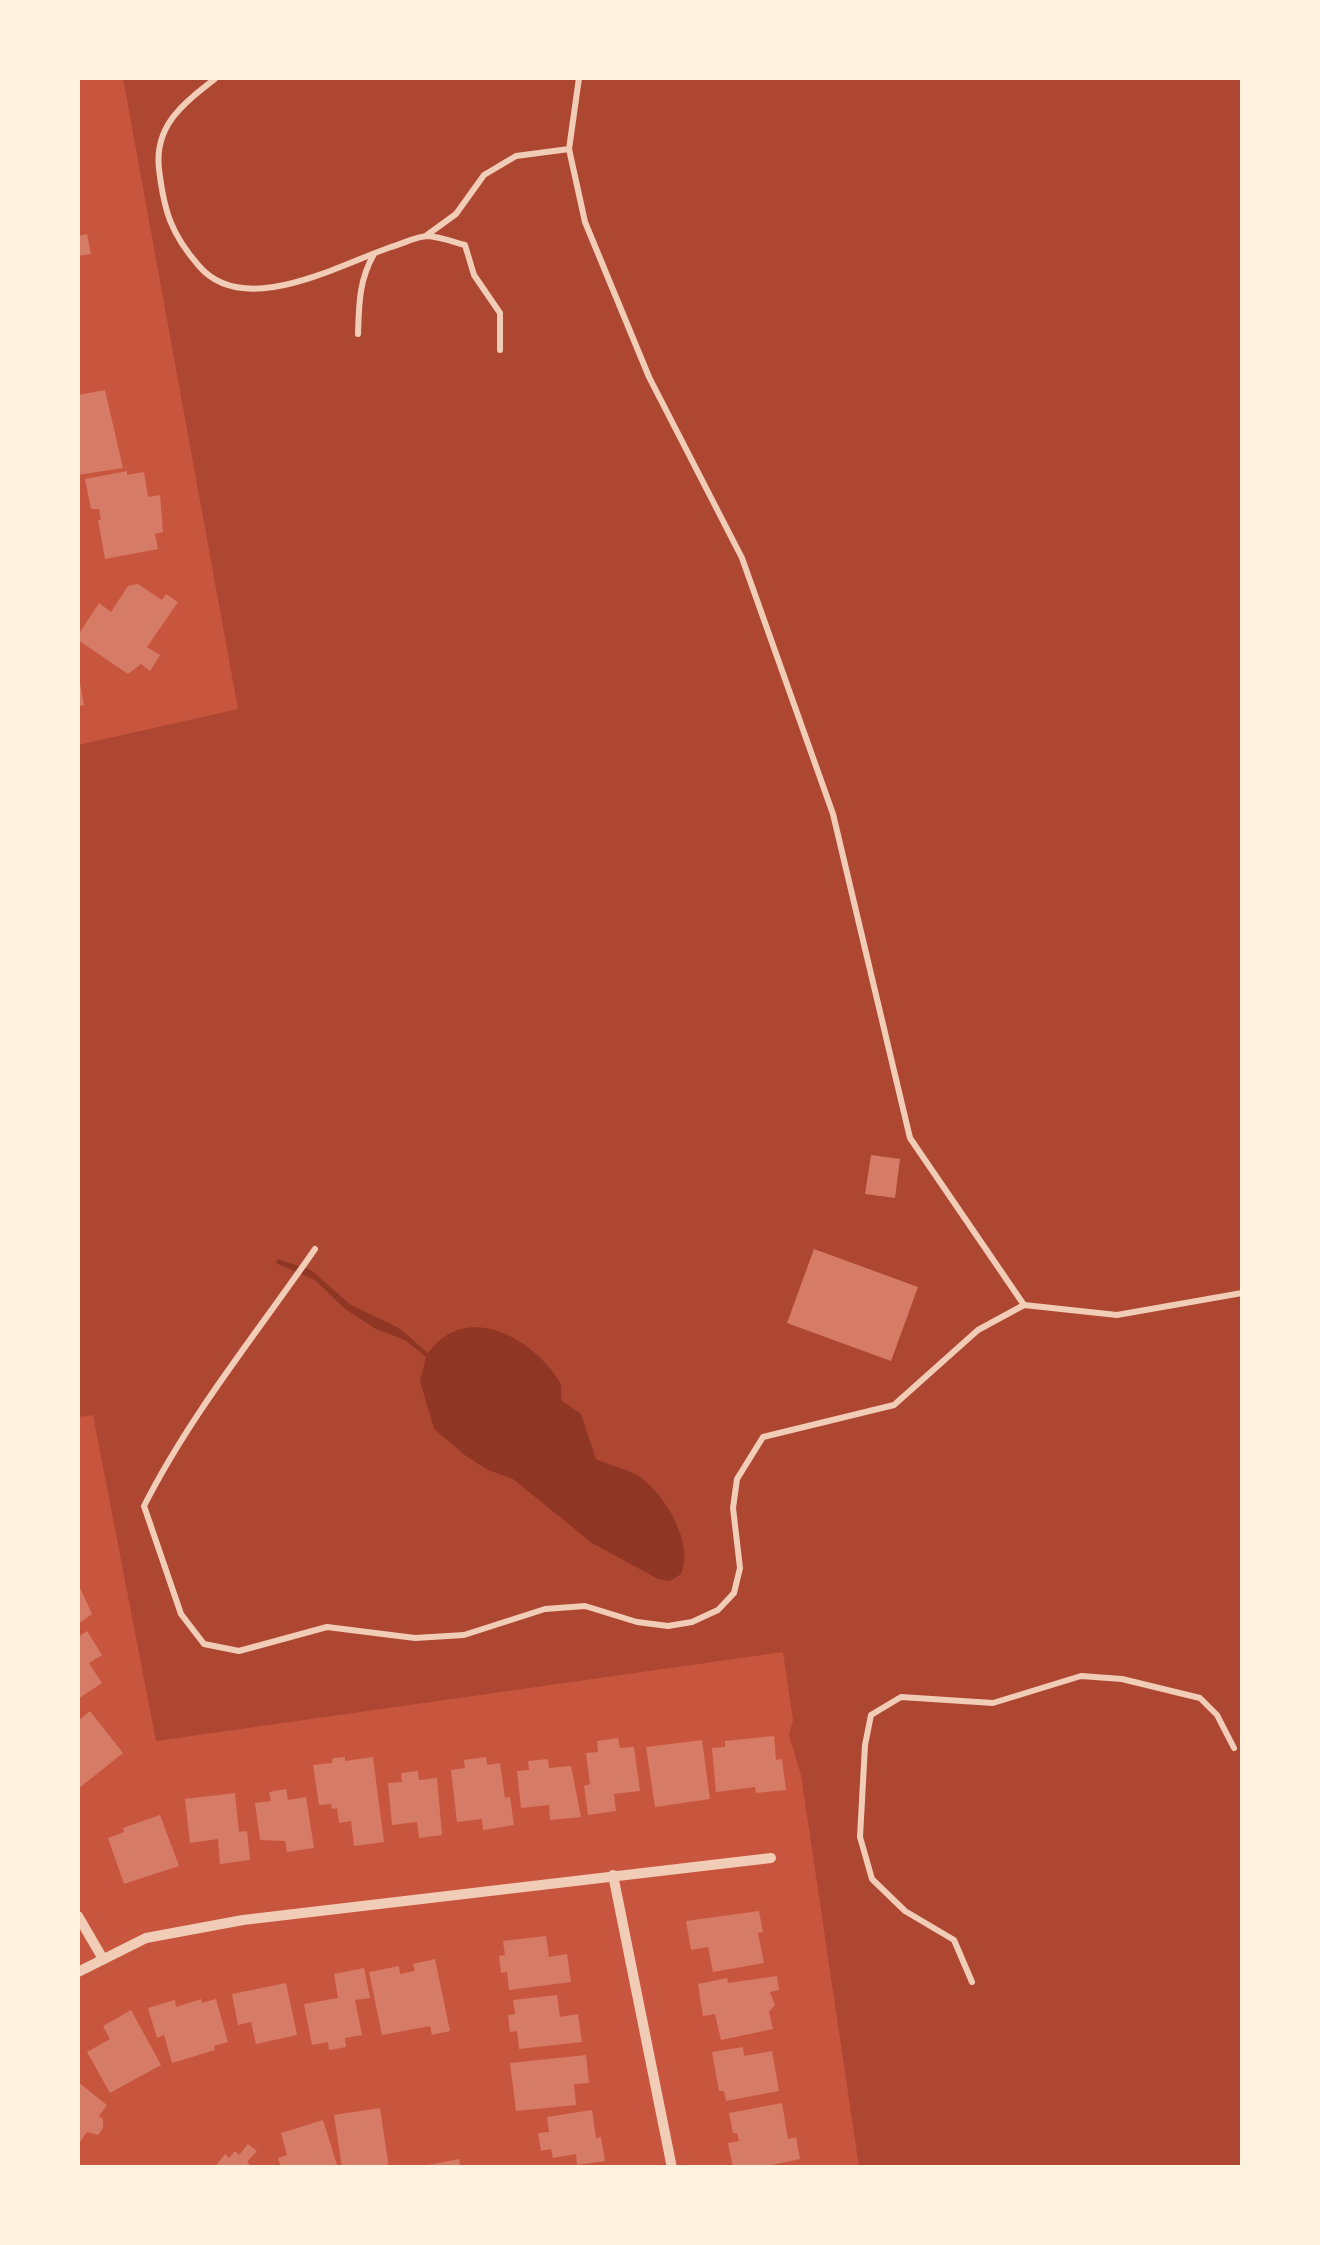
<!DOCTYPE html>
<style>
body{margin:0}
#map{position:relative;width:1320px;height:2245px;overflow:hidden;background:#c8553d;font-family:"DejaVu Sans",sans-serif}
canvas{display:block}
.frame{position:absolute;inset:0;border:80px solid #fff3e0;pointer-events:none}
</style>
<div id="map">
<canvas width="1320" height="2245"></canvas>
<div class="frame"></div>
</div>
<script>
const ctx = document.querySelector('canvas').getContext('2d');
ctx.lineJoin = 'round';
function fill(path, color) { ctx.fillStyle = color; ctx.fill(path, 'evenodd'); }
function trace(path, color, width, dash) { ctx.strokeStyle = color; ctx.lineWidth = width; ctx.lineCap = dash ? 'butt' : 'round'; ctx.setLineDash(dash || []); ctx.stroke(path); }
const green = new Path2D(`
 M123,78H1242V2167H859L801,1775L789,1735L793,1720L783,1652L156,1741L93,1415L78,1417V745L238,709Z`);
const water = new Path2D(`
 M278,1259L311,1270L351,1305L399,1328L428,1353C466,1301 530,1337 558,1379C563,1386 560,1393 562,1401L581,1414L596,1459C610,1466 627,1468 640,1477C665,1495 695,1544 681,1574L670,1581L658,1579L592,1543L513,1479L488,1470L466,1456L434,1429L420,1381L426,1357L405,1340L376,1329L345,1309L315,1280L276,1263Z`);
const building = new Path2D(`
 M87,234L91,254L78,256V236Z
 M105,390L123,468L78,475V395Z
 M127,471V475L144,472L148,497L160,495L163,532L155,534L158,549L105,559L98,520H101L99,509H91L85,479Z
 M138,584L162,600L166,594L178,602L147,647L160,655L150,671L141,664L128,674L78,640V635L99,603L111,612L128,586Z
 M78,672L84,705L78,706Z
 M871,1155L900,1159L895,1198L865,1194Z
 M814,1249L918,1287L891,1361L787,1323Z
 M80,1588L92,1614L78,1624V1590Z
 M87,1631L102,1655L89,1663L102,1683L78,1699V1637Z
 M90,1711L123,1753L78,1789V1721Z
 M774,1736L776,1760L782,1759L786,1790L756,1793L755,1787L716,1792L712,1748L725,1747V1741Z
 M618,1738L620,1748L634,1747L640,1791L614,1794L616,1811L588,1815L584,1786L590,1784L586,1753L598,1752L597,1741Z
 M702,1740L710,1799L655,1807L646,1747Z
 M345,1757V1761L373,1757L384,1842L354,1846L351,1821L339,1823L337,1808L332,1809L331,1804L319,1805L313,1765L332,1763L333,1758Z
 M486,1757L487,1765L500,1763L505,1798L510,1797L514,1825L483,1830L482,1819L457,1822L451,1770L465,1768L464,1760Z
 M548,1759L549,1768L571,1766L581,1817L550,1820L549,1805L521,1808L517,1771L529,1770L528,1761Z
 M418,1771L419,1780L437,1778L442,1835L419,1838L417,1822L392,1825L388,1783L402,1782L401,1773Z
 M286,1789L288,1800L306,1797L314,1848L287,1852L285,1841L260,1840L255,1803L271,1801L269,1792Z
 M235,1793L239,1832L247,1831L250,1860L220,1864L218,1839L190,1843L185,1799Z
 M160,1815L179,1866L124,1884L108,1838L124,1832L123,1828Z
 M759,1911L763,1932L758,1933L764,1963L713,1972L708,1947L691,1950L686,1921Z
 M546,1936L549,1957L567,1954L571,1982L509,1990L507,1972L501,1973L499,1956L505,1955L503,1941Z
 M435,1959L450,2031L432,2035L430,2026L382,2035L369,1972L399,1966L400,1974L415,1971L413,1964Z
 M364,1968L370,1998L355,2000L362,2035L345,2038L346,2047L329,2050L328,2042L312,2045L304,2004L338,1998L334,1974Z
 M777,1976L779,1990L770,1992L775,2005L769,2012L773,2029L721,2040L715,2014L703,2016L698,1984L727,1978L728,1983Z
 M286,1983L297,2035L256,2044L251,2022L238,2025L232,1994Z
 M557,1995L560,2017L578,2014L582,2042L519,2049L517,2031L510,2032L508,2015L515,2014L513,2000Z
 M201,1999L202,2003L216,1999L228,2042L214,2046L215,2050L172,2063L164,2035L157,2038L148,2008L175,2000L176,2007Z
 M131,2010L161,2065L110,2093L87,2052L110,2039L103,2026Z
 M743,2047L744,2056L772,2051L779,2091L726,2101L724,2091H719L712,2052Z
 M586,2055L589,2083L574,2084L576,2105L516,2111L510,2063Z
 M78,2082L107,2105L99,2116L103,2119V2128L98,2135L87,2132L78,2145Z
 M782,2103L788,2139L796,2137L800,2159L757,2168H733L728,2143L739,2141L737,2133H733L729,2113Z
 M380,2108L389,2168H342L334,2115Z
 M592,2110L596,2138L601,2137L605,2161L577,2165L576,2154L553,2158L551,2149L541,2151L538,2133L549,2132L547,2117Z
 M323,2120L338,2168H281L278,2158L287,2155L281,2133Z
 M248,2144L257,2151L247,2162L253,2168H214L225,2154L229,2158L235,2151L239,2155Z
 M459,2159L461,2168H423V2166Z`);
const service = new Path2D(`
 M216,78C184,103 154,125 159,169C164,211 171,234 199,266C244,319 339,265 391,247C402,244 417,236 428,236C440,237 454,242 465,245L474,275L500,313V350
 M579,78L569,149L585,222L649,377L742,558L833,814L910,1138L1024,1305
 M427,235L456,214L484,175L516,156L569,149
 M358,334C359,304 359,280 374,254
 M315,1249C257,1333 190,1415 144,1506L181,1614L204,1644L239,1651L327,1627L415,1638L464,1635L545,1609L585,1606L637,1622L668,1626L692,1622L718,1610L734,1593L740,1568L733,1508L737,1479L763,1437L894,1405L978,1330L1024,1305L1117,1315L1242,1293
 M972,1982L954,1940L905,1911L872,1879L860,1837L865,1745L871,1715L901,1697L993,1703L1081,1676L1122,1679L1200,1698L1217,1715L1234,1748`);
const minor = new Path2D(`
 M613,1875L672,2168
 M78,1916L103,1959
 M78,1972L146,1938L243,1920L771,1858`);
fill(green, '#ae4732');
fill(water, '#8f3625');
fill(building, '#d67c66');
trace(service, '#f1ccb7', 6);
trace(minor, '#f1ccb7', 10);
</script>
